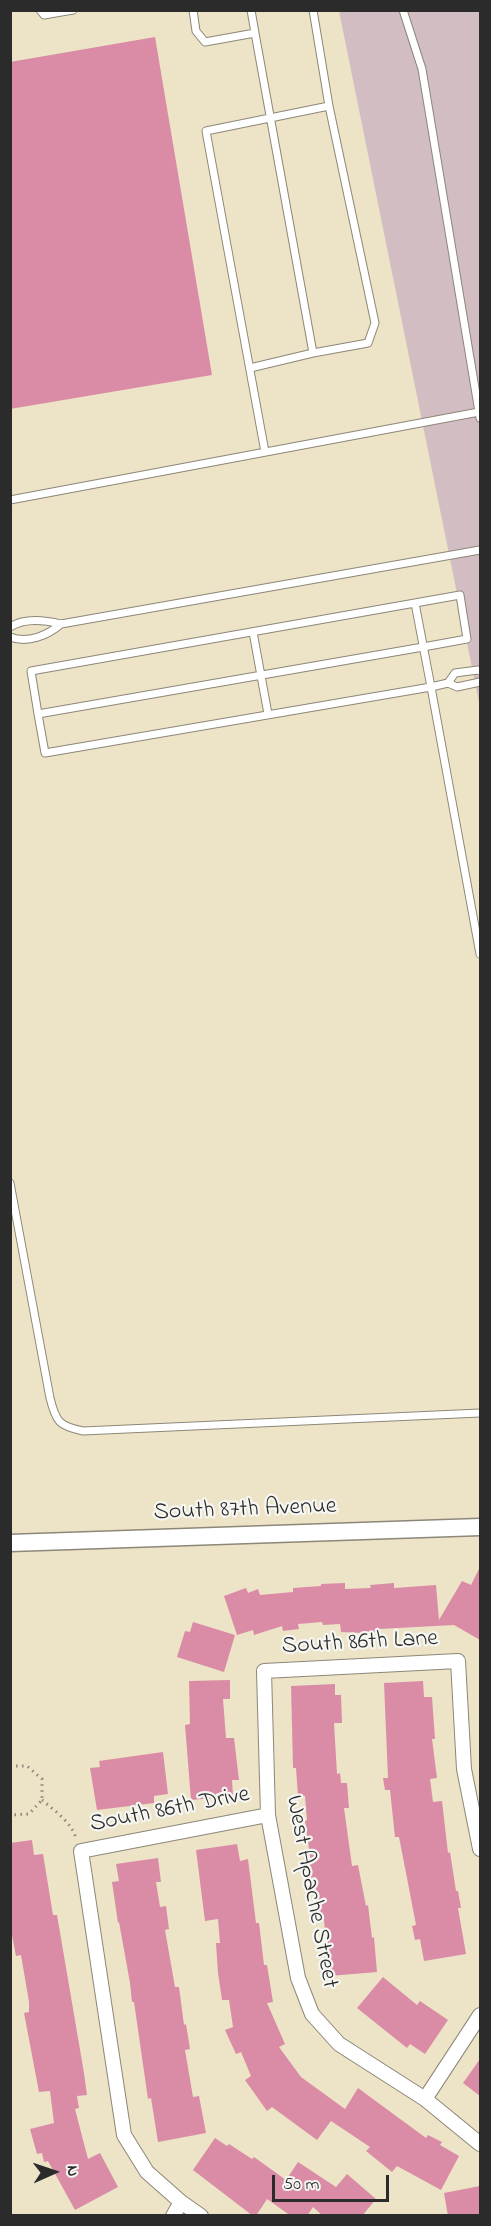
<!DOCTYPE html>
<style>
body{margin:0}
#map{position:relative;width:491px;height:2226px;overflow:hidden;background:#ede3c6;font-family:"Indie Flower",sans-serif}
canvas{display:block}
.frame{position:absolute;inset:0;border:12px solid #2b2b2b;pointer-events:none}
.north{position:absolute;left:24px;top:2142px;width:60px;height:60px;-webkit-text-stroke:4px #f6f6f2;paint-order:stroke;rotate:87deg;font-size:16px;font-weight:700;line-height:24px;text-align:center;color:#2b2b2b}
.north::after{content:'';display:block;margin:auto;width:21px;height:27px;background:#2b2b2b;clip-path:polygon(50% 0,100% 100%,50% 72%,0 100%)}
.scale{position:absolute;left:272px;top:2175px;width:117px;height:27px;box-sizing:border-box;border:3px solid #2b2b2b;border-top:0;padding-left:8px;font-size:18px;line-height:21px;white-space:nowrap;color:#2b2b2b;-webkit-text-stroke:4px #f6f6f2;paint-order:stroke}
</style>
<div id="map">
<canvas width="491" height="2226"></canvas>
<div class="frame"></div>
<div class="north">N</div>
<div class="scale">50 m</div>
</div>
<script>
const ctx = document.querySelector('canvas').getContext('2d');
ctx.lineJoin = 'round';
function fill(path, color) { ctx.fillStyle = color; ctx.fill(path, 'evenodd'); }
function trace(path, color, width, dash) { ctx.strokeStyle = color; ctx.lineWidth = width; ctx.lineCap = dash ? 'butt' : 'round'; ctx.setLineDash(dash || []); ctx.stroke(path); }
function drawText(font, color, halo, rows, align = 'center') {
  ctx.font = font + ' "Indie Flower",sans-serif'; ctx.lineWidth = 4.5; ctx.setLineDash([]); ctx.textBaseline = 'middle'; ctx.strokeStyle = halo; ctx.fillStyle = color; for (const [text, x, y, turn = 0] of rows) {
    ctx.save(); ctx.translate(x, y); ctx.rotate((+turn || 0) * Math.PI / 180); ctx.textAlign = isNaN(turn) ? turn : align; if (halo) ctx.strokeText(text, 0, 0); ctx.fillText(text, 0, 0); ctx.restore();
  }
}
const industrial = new Path2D(`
 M339,11H480V707Z`);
const building = new Path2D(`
 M155,37L212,375L10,409V62Z
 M480,1567V1640L454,1625L379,1629V1632L364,1633L341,1632L340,1624L323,1625L322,1622L298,1624L299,1629L283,1631L282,1626L254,1635L253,1630L237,1635L224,1596L246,1588L248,1593L258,1589L260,1595L293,1592V1588L321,1586V1584L345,1583V1589L371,1588L370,1585L394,1583V1588L436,1585L439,1620L462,1581L471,1585Z
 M193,1622L235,1635L224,1672L177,1657L185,1631L190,1632Z
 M230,1680V1699H223L226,1738H234L239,1780H232L233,1796L191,1800L185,1725L190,1724L189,1681Z
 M423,1681L424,1697H432L435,1739H432L437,1778L430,1779L433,1802L442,1801L448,1853L450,1852L456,1891H458L461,1908H458L466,1954L424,1961L420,1939L415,1940L412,1926L416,1925L407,1878L399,1837H395L390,1790H385L383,1778H388L384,1683Z
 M335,1684V1695H341L342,1723H334L337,1774L340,1773L341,1783H347L349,1808H344L352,1866L358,1865L366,1906L368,1905L372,1938L374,1937L377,1972L329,1976L324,1920H320L315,1881L312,1882L309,1864L311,1863L305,1821L307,1820L305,1796H298L296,1768H293L291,1686Z
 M163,1752L168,1794L154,1796V1803L97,1810L90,1768L100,1767L99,1761Z
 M32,1840L34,1855L43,1854L53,1915H57L84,2073L87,2095L77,2096L79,2108L75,2109L88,2159L100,2153L118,2187L75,2210L48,2161L44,2162L42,2153L37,2154L30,2129L54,2123L50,2091L39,2092L24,2013L29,2012V2002L21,1955L16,1956L10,1925V1843Z
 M237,1844L240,1861L248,1859L256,1923H259L264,1965H267L273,2002L267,2003L285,2044L279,2047L301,2077L345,2109L358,2088L426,2138L428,2135L442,2142L440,2145L459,2156L441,2190L397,2166L392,2172L366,2151L370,2147L331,2121L317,2140L272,2107L267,2111L245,2080L251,2076L241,2052L236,2054L225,2030L233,2027L229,2000H222L218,1973L216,1943H220L218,1919L205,1921L196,1850Z
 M158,1858L161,1882H156L160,1907L166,1906L169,1929L165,1930L175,1987H179L184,2025L186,2024L190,2049L185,2050L193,2097L199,2096L206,2133L158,2142L151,2098L148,2099L134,2002H132L130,1983L119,1922L118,1923L112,1882L119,1881L116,1864Z
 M383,1977L417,2005L420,2001L448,2020L425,2054L410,2044L407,2048L357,2008Z
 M480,2059V2096L463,2083Z
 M215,2138L227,2146L229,2144L252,2159L254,2157L286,2180L298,2162L336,2187L347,2174L376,2199L362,2216H323L313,2207L307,2216H291L267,2199L256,2216H253L193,2170Z
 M480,2186V2216H448L444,2193Z`);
const path = new Path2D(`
 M10,1766H27L42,1779V1800L29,1814L10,1815
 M42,1800C55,1811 71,1822 76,1838`);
const service = new Path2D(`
 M40,10L44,15L73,10
 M193,10L196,31L205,42L255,33L313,353L368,343L375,323L329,106L313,10
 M251,10L255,33
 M403,10L422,69L480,418
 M250,368L313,353
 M265,452L206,131L329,106
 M10,500L479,412
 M415,603L31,671L38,714L423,647L467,639L460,595L415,603L431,687L448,683L457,687L480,682
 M10,627C25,617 45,620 61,624L480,550
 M253,632L268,714
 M10,637C28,644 48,635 61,624
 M448,683L455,673L478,670L480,671
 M38,714L45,753L431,687L480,954
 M10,1183L50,1398C56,1422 59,1426 83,1431L480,1413`);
const minor = new Path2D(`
 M480,1849L464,1769L458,1661L264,1671L268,1815L298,1978L312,2014L339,2044L425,2099L480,2144
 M425,2099L480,2015
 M173,2216L181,2202
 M201,2216L181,2202L147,2172L124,2135L81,1851L268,1815`);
const tertiary = new Path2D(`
 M10,1543L480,1527`);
const streetNames = [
 ["South 87th Avenue",245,1511,-2],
 ["South 86th Lane",360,1644,-3],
 ["South 86th Drive",170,1811,-11],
 ["West Apache Street",310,1892,79]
];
fill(industrial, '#d2bec2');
fill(building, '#da8ca6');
trace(service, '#8c8778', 9);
trace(minor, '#8c8778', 16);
trace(tertiary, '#8c8778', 19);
trace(path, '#8c8778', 3, [1.5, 4.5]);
trace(service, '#fff', 7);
trace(minor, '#fff', 14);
trace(tertiary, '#fff', 16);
drawText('24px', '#2b2b2b', '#f6f6f2', streetNames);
</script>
